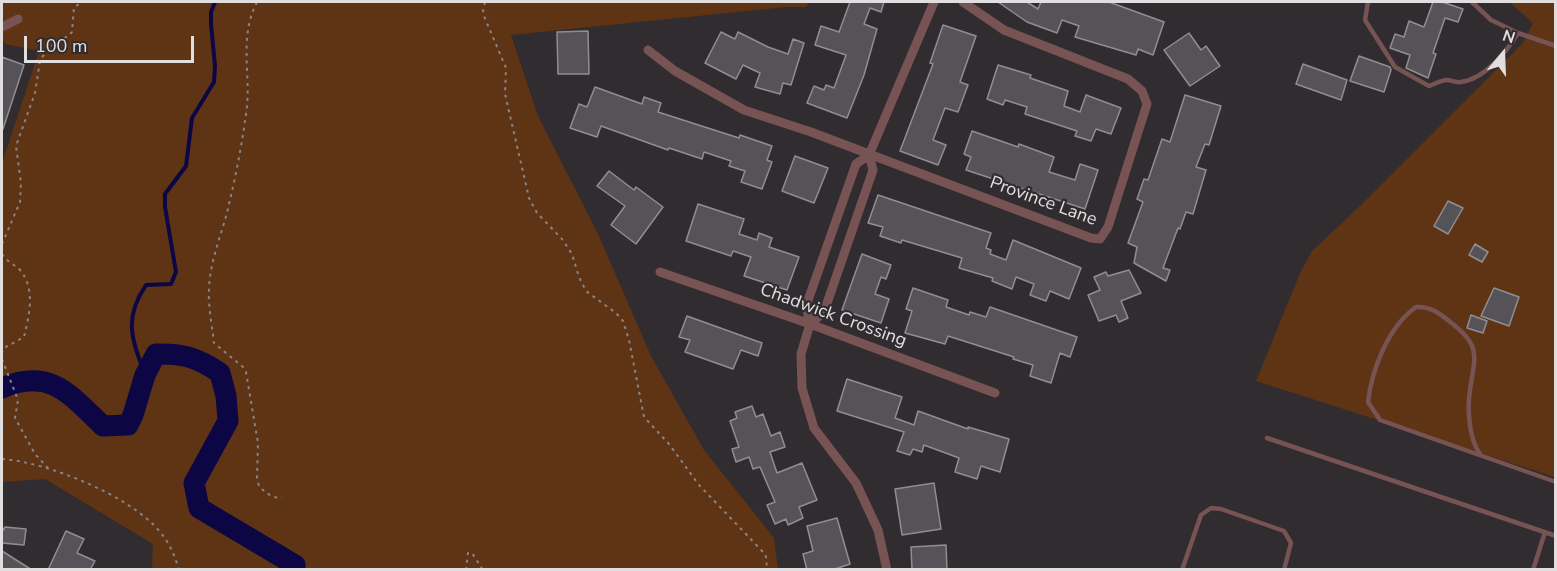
<!DOCTYPE html>
<style>
body{margin:0}
#map{position:relative;width:1557px;height:571px;overflow:hidden;background:#312c2f;font-family:"Nunito Sans",sans-serif}
canvas{display:block}
.frame{position:absolute;inset:0;border:3px solid #e1dee0;pointer-events:none}
.north{position:absolute;left:1473px;top:24px;width:60px;height:60px;-webkit-text-stroke:4px #312c2f;paint-order:stroke;rotate:19deg;font-size:16px;font-weight:700;line-height:24px;text-align:center;color:#e1dee0}
.north::after{content:'';display:block;margin:auto;width:21px;height:27px;background:#e1dee0;clip-path:polygon(50% 0,100% 100%,50% 72%,0 100%)}
.scale{position:absolute;left:24px;top:36px;width:170px;height:27px;box-sizing:border-box;border:3px solid #e1dee0;border-top:0;padding-left:8px;font-size:18px;line-height:21px;white-space:nowrap;color:#e1dee0;-webkit-text-stroke:4px #312c2f;paint-order:stroke}
</style>
<div id="map">
<canvas width="1557" height="571"></canvas>
<div class="frame"></div>
<div class="north">N</div>
<div class="scale">100 m</div>
</div>
<script>
const ctx = document.querySelector('canvas').getContext('2d');
ctx.lineJoin = 'round';
function fill(path, color) { ctx.fillStyle = color; ctx.fill(path, 'evenodd'); }
function trace(path, color, width, dash) { ctx.strokeStyle = color; ctx.lineWidth = width; ctx.lineCap = dash ? 'butt' : 'round'; ctx.setLineDash(dash || []); ctx.stroke(path); }
function drawText(font, color, halo, rows, align = 'center') {
  ctx.font = font + ' "Nunito Sans",sans-serif'; ctx.lineWidth = 4.5; ctx.setLineDash([]); ctx.textBaseline = 'middle'; ctx.strokeStyle = halo; ctx.fillStyle = color; for (const [text, x, y, turn = 0] of rows) {
    ctx.save(); ctx.translate(x, y); ctx.rotate((+turn || 0) * Math.PI / 180); ctx.textAlign = isNaN(turn) ? turn : align; if (halo) ctx.strokeText(text, 0, 0); ctx.fillText(text, 0, 0); ctx.restore();
  }
}
const green = new Path2D(`
 M2,2H810L806,7H786L511,35L538,116L598,234L651,356L704,450L774,538L778,569H152L153,544L45,479L2,482V163L39,51L5,44L2,39Z
 M1509,2H1555V477L1256,381L1301,271L1312,251L1359,207L1522,44L1533,23Z`);
const stream = new Path2D(`
 M145,375C132,339 123,319 146,285L171,284L176,272L165,207V194L186,166L192,118L214,82L215,66L211,24V12L215,2`);
const river = new Path2D(`
 M2,388C51,367 70,395 103,426L128,425L133,415L145,375L156,354C183,353 198,358 220,373L226,396L228,421L194,483L199,508L295,565V570`);
const building = new Path2D(`
 M850,2H884L881,12L870,8L864,24L877,29L864,75L847,118L807,103L814,86L824,90L826,85L834,88L846,55L815,45L821,26L839,32Z
 M998,2H1027L1038,9L1041,2H1109L1164,22L1153,55L1138,49L1136,55L1075,37L1079,26L1062,20L1057,33L1027,22Z
 M1433,2H1442L1463,9L1458,22L1445,18L1433,53L1436,54L1428,78L1406,68L1410,55L1390,48L1395,34L1404,37L1409,21L1424,27Z
 M943,25L976,36L960,82L968,85L958,112L945,108L933,140L946,145L938,165L900,151L933,64L930,63Z
 M588,31L589,74H558L557,32Z
 M721,32L735,39L738,32L768,47L788,54L793,39L804,43L791,85L783,83L780,94L755,87L760,73L743,65L736,79L705,63Z
 M1189,33L1201,50L1206,46L1220,66L1190,86L1164,50Z
 M1359,56L1390,67L1391,70L1384,92L1350,81Z
 M2,57L24,65L3,129H2Z
 M1303,64L1347,80L1341,100L1296,84Z
 M998,65L1031,75L1030,78L1068,91L1064,106L1080,112L1086,95L1121,108L1111,134L1096,129L1091,141L1075,136L1077,131L1025,114L1027,107L1005,100L1003,105L987,99Z
 M595,87L642,104L644,97L661,103L658,112L739,138L740,135L772,146L767,160L772,162L762,189L741,182L745,171L729,166L731,161L704,152L702,159L669,148L668,150L601,126L597,137L570,128L579,104L587,107Z
 M1185,95L1221,106L1209,145L1205,144L1196,167L1206,170L1193,214L1186,212L1180,229L1178,228L1163,268L1170,270L1166,281L1134,263L1137,247L1128,243L1143,202L1137,199L1144,179L1148,180L1162,139L1170,142Z
 M972,131L1018,147L1019,144L1054,157L1049,172L1075,180L1080,164L1098,170L1085,209L966,170L971,157L964,154Z
 M795,156L828,168L814,203L782,191Z
 M609,171L634,190L636,187L663,207L636,244L611,225L625,206L597,186Z
 M878,195L991,233L986,248L991,250L990,254L1006,260L1013,240L1081,268L1069,299L1050,291L1046,301L1030,295L1034,284L1016,277L1012,289L992,281L993,278L959,268L962,258L902,240L901,243L880,236L883,227L868,223Z
 M1448,201L1463,208L1448,234L1434,226Z
 M698,204L744,219L739,234L757,240L759,233L772,238L769,247L799,257L787,290L744,276L751,257L733,251L731,256L686,241Z
 M1475,244L1488,252L1482,262L1469,255Z
 M862,254L891,265L886,279L881,277L875,294L889,299L881,323L842,310Z
 M1129,270L1141,293L1121,301L1128,318L1119,322L1116,315L1099,321L1088,295L1100,290L1094,277L1106,272L1108,276Z
 M913,288L948,300L946,307L969,315L970,312L986,317L990,307L1077,337L1070,357L1060,353L1051,383L1030,376L1033,365L1013,359L1014,357L948,336L945,344L905,333L912,311L906,309Z
 M1494,288L1519,297L1509,326L1481,316Z
 M1471,315L1487,321L1483,333L1467,328Z
 M687,316L762,343L758,356L741,350L733,369L685,352L690,340L679,337Z
 M847,379L902,397L895,418L914,425L918,411L968,429V427L1009,439L1000,472L981,466L977,479L955,472L959,458L924,445L922,452L913,449L910,455L897,451L904,432L837,411Z
 M752,406L756,417L763,414L771,436L780,432L785,447L770,452L777,473L802,463L817,500L799,507L803,518L788,525L786,519L775,524L767,505L775,502L760,467L753,469L749,457L736,462L732,449L739,447L730,421L737,418L735,412Z
 M934,483L941,529L902,535L895,489Z
 M837,518L850,564L832,570H807L803,554L813,551L807,526Z
 M5,527L26,529L24,545L2,543V532Z
 M66,531L84,539L77,553L95,561L90,570H48Z
 M946,545L947,570H912L911,547Z
 M2,551L32,570H2Z`);
const path = new Path2D(`
 M257,2C238,38 252,76 246,114C242,144 236,175 229,204C223,232 210,259 209,289C208,306 212,326 214,343L243,367L246,372L258,443L257,478L259,486L265,492L273,497L282,498
 M485,2L483,10L484,16L506,68L505,94L529,198L537,213L562,239L572,254L579,277L586,291L616,313L623,321L629,340L644,417L669,444L699,485L765,554L767,560L766,570
 M2,244L20,202L21,183L16,146L35,93L40,61L48,48L68,36L72,32L74,7L83,2
 M2,254C6,261 14,264 20,270C36,289 29,316 24,337L4,348L2,352
 M2,359L18,400L15,418L35,454L48,468
 M2,459C47,462 131,496 160,532C169,542 175,556 179,570
 M466,570L468,553H472L483,570`);
const service = new Path2D(`
 M1368,2L1365,20L1395,67L1429,86C1435,84 1441,80 1447,80C1451,80 1457,83 1461,82C1485,79 1507,51 1518,33L1491,20L1472,2
 M1518,33L1556,46
 M1267,438L1556,536
 M1480,454C1469,439 1467,409 1470,390C1475,355 1482,346 1449,321C1439,313 1430,306 1416,307C1388,327 1372,369 1368,402L1380,420L1556,482
 M1182,570L1201,515L1211,508L1221,509L1284,531L1291,543L1284,570
 M1533,570L1545,532`);
const minor = new Path2D(`
 M2,27L18,19
 M648,50L675,71L744,110L811,132L1091,238L1100,239L1108,227L1147,104L1142,91L1128,79L1004,30L963,2
 M660,272L810,324L995,393
 M810,324L824,312L873,170L869,155
 M887,570L878,530L856,483L814,428L802,388L801,354L810,324L806,306L856,164L869,155L934,2`);
const streetNames = [
 ["Province Lane",1043,202,20],
 ["Chadwick Crossing",833,316,20]
];
fill(green, '#5f3415');
trace(stream, '#0c0645', 4);
trace(river, '#0c0645', 21);
fill(building, '#555357');
trace(building, '#918e93', 1.5);
trace(path, '#888486', 2, [3, 4.5]);
trace(service, '#775353', 4.5);
trace(minor, '#775353', 9);
drawText('18px', '#e1dee0', '#312c2f', streetNames);
</script>
